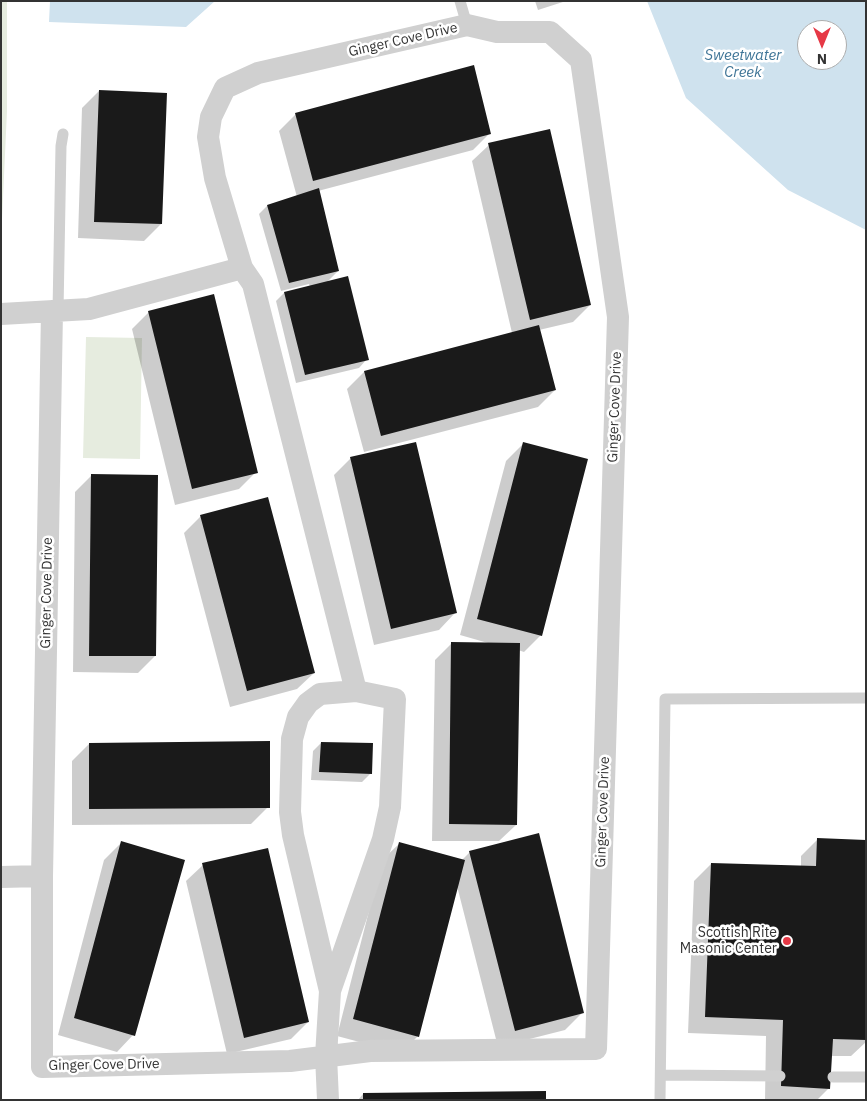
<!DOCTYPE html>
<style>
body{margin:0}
#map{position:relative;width:867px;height:1101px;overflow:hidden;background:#fff;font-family:"IBM Plex Sans",sans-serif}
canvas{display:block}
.frame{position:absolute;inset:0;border:2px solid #333;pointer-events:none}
.north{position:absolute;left:797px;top:20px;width:50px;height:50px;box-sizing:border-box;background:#fff;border:1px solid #adadad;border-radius:50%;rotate:180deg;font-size:14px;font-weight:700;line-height:20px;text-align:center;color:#333}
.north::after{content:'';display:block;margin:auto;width:18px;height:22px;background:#e63946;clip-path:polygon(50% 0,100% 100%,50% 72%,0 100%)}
</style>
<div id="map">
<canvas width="867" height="1101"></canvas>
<div class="frame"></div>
<div class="north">N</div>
</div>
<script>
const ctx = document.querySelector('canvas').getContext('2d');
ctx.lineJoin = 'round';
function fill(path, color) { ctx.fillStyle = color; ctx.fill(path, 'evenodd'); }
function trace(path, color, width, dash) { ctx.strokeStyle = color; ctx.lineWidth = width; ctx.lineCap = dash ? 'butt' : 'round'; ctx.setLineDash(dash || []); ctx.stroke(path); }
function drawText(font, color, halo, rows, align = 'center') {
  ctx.font = font + ' "IBM Plex Sans",sans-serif'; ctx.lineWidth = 5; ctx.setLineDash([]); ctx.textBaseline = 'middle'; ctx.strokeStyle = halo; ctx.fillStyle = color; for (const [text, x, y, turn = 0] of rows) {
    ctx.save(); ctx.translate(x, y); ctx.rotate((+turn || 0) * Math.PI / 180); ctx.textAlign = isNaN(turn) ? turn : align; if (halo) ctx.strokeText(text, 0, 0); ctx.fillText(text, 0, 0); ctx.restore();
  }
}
const green = new Path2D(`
 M1,1H7V111L1,241Z
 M86,337L142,338L140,459L83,458Z`);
const water = new Path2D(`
 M50,1H215L186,27L49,22Z
 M647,1H866V230L788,190L686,98ZM807,30H837V60H807Z`);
const shadow = new Path2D(`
 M535,1H566L538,10Z
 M99,91L161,224L144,241L78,238L82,108Z
 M296,114L489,134L473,150L318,191L338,271L326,283L367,359L359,368L296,383L276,301L284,293L310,287L309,284L281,291L259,214L267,206L297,197L279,131Z
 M489,145L590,305L573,322L539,330L555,390L538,407L364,452L347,389L364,372L512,333L472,161Z
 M149,312L256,472L239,489L175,505L132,329Z
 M523,444L541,635L524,652L518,650L516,825L499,841H432L435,660L452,643H488L460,635L506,461Z
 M351,458L455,613L439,630L374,645L334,475Z
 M92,475L155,656L138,673L73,672L75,492Z
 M201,516L314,673L297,689L230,707L184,533Z
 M321,743L371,773L362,782L311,780L313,751Z
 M89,744L268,807L251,824L72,825V761Z
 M818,839L866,841V1042L851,1056H831L829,1088L817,1100H765L766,1036L688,1033L694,881L711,864L801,867V856Z
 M121,843L133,1035L117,1052L58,1035L104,860Z
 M399,844L462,860L470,852L582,1013L565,1030L498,1047L457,886L418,1036L401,1053L337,1036L382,860Z
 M203,865L308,1022L291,1039L227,1054L186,881Z
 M363,1094L545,1100H358Z`);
const building = new Path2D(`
 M474,65L491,134L313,181L295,113Z
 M99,90L167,93L162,224L94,222Z
 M550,129L591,305L530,320L488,143Z
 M319,188L339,271L289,283L267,205Z
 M348,276L369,360L305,375L284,292Z
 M214,294L258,473L192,489L148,311Z
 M539,325L556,390L381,436L364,371Z
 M416,442L457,613L391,629L350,457Z
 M523,442L588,459L542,636L477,619Z
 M91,474L158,475L156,656H89Z
 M268,497L315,673L247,691L200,515Z
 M451,642L520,643L517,825L449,824Z
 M270,741V808L89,809V743Z
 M321,742L373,743L372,774L319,772Z
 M539,833L584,1013L515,1031L469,851Z
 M817,838L866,840V1040L833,1039L830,1089L781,1086L783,1020L705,1017L711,863L816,866Z
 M121,841L185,860L135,1036L74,1018Z
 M399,842L465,860L419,1037L353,1019Z
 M268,848L309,1022L244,1038L202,863Z
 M546,1091V1100H363V1093Z`);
const lane = new Path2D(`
 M460,1L467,25
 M58,311L61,146L63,134
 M661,1075L780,1076
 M833,1077H866
 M660,1100L665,699L866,698`);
const street = new Path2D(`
 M52,311L42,876V1067L290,1061L370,1051L596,1049L618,317L581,60L550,32H497L467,25L258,73L225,88L211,117L208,137L215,178L242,268L253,284L356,691
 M1,314L89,309L242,268
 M1,877L42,876
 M328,1100L326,1056L330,991L383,839L390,807L395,699L356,691L320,694L308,703L298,717L292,739L290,812L293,835L330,991`);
const markers = [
 [787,941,5,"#e63946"]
];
const streetNames = [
 ["Ginger Cove Drive",403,40,-13],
 ["Ginger Cove Drive",615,407,-88],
 ["Ginger Cove Drive",47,593,-89],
 ["Ginger Cove Drive",603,812,-88],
 ["Ginger Cove Drive",104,1065,-1]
];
const poiNames = [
 ["Scottish Rite",777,933],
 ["Masonic Center",777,949]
];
const waterNames = [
 ["Sweetwater",743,56],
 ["Creek",743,73]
];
fill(green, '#e6ecdf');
fill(water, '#cfe2ee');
fill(shadow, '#0003');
fill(building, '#1a1a1a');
trace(lane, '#d0d0d0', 11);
trace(street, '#d0d0d0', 22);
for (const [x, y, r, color] of markers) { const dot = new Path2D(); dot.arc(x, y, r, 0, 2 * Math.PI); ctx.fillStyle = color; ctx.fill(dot); trace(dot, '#fff', 2); }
drawText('14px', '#333', '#fff', streetNames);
drawText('14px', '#333', '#fff', poiNames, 'right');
drawText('italic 15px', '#3f7597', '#fff', waterNames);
</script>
